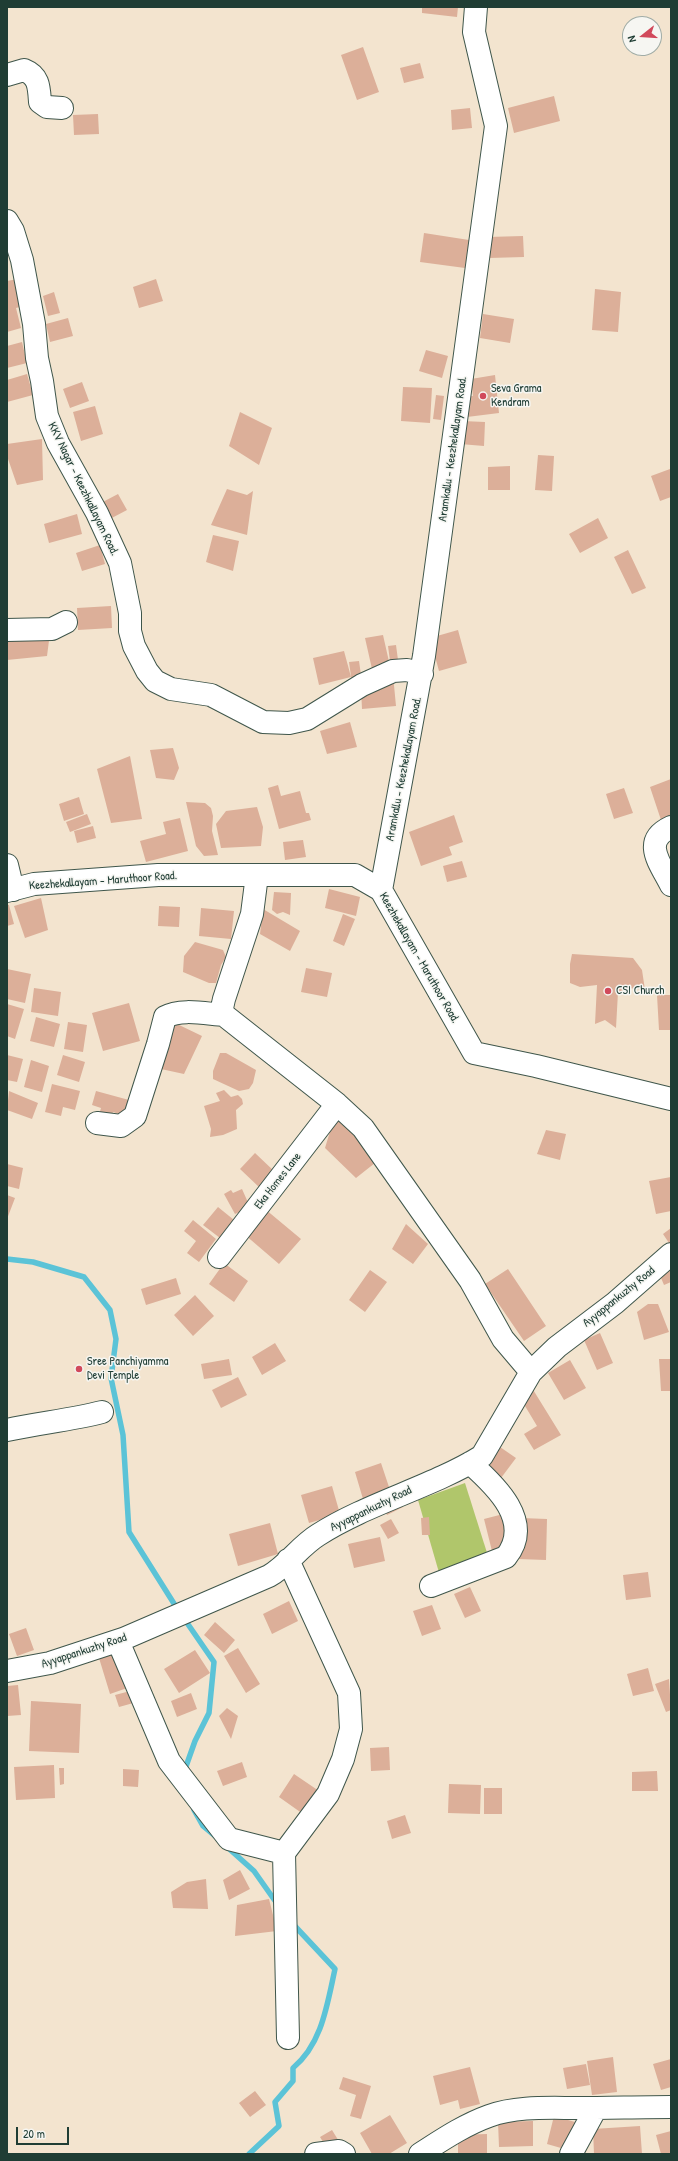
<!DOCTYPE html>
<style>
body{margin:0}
#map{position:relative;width:678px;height:2161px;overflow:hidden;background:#f3e4cf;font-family:"Patrick Hand",sans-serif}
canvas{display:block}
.frame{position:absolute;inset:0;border:8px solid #1f3d34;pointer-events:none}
.north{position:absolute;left:622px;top:16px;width:40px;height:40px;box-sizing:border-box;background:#f6f6f2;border:1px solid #a0aca6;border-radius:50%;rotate:253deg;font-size:11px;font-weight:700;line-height:16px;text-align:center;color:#1f3d34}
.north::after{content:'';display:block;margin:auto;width:14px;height:18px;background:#d1495b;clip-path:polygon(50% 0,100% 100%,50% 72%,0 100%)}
.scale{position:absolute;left:16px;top:2127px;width:53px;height:18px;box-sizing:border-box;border:2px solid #1f3d34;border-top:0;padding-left:5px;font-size:12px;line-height:14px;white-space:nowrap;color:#1f3d34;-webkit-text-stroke:3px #f6f6f2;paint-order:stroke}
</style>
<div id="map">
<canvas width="678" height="2161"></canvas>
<div class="frame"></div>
<div class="north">N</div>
<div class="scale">20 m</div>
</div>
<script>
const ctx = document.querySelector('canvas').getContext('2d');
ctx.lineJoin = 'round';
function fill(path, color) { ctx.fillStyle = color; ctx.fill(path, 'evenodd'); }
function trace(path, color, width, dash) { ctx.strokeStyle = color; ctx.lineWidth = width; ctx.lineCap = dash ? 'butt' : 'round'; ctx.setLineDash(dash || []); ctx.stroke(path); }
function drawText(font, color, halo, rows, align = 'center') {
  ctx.font = font + ' "Patrick Hand",sans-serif'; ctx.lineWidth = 3; ctx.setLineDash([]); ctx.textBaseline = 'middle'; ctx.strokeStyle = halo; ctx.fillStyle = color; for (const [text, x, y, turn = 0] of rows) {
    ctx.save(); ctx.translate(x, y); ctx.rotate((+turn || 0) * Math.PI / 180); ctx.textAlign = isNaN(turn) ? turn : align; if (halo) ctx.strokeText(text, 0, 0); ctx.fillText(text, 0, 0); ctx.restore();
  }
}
const green = new Path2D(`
 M465,1483L488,1556L440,1576L418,1500Z`);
const stream = new Path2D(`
 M7,1259L33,1262L84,1277L110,1310L116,1339L111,1378L123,1435L129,1532L178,1610
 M183,1617L214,1662L209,1713L195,1741L184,1772
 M194,1810L203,1826L215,1836
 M226,1846L254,1871L278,1905
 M249,2154L279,2126L275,2102L293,2081V2068C322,2044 327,2005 335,1969L292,1923`);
const building = new Path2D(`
 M422,7H458L457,17L422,13Z
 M363,47L379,92L357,100L341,55Z
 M420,63L424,78L404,83L400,68Z
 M554,96L560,121L514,133L508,108Z
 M470,108L472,128L452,130L451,110Z
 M98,114L99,134L74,135L73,115Z
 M424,233L469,240L465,268L420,262Z
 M523,236L524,257L489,258L488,237Z
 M18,279L24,306L16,308L21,328L7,332V281Z
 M156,279L163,301L139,308L133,287Z
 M595,289L621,292L618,332L592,330Z
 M54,292L60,313L48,316L43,296Z
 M483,314L514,319L510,343L480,338Z
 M68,318L73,336L50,342L46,324Z
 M22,342L27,363L7,368V346Z
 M426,350L448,356L442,378L419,371Z
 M27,374L33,395L7,402V380Z
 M495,375L499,413L467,417L464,397L473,396L471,379Z
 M82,382L89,401L70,408L63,389Z
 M403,387L432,388L430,423L401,421Z
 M436,395L444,396L441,420L433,419Z
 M95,406L103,434L81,441L73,412Z
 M240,412L272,428L259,465L229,446Z
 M462,421L485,422L484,446L460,444Z
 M42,439L43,480L17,485L7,456V444Z
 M538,455L554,456L552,491L535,490Z
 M510,466V490H488V467Z
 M670,469L671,497L660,501L651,476Z
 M227,489L247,495L253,491L247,535L211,525Z
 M118,494L127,510L108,520L99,504Z
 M77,514L82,534L49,543L44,524Z
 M598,518L608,538L580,553L569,534Z
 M213,535L239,541L233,571L206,562Z
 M100,545L105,564L82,571L76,553Z
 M628,550L646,588L632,594L614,557Z
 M111,606L112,628L78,630L77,608Z
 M458,630L467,663L439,671L430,638Z
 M7,632L50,633L47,656L7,660Z
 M383,635L390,666L372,669L365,638Z
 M396,645L398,660L390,661L388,646Z
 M344,651L351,677L319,685L313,658Z
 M359,661L362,682L352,683L349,662Z
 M393,675L396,706L362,709L361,689Z
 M350,722L357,747L327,754L320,731Z
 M173,748L179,768L174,780L156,778L150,750Z
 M130,756L142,819L111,823L97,769Z
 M671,779V823L663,826L650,787Z
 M278,785L281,796L300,791L306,813H309L311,820L279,829L268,788Z
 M624,788L633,813L614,819L606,794Z
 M79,797L84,814L64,821L59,804Z
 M186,802L205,803L211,808L213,816L212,831L218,855L204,856L196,846Z
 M257,807L263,827L261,846L221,848L216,824L226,811Z
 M87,814L91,824L70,832L66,822Z
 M454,815L463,842L449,847L452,855L421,866L409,832Z
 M180,818L188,851L146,862L140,841L166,834L163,822Z
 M93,826L96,838L77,843L74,831Z
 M303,840L306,857L285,860L283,842Z
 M462,861L467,877L447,882L443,866Z
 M329,889L360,897L356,916L325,908Z
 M274,892L291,893L290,915L283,912L277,914L272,910Z
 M41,898L48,930L25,938L14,906Z
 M7,905H9L14,924L7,926Z
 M159,906L180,907L179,927L158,926Z
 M201,908L234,911L231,939L199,936Z
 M263,909L300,931L290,951L260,934Z
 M343,914L355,919L344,946L333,941Z
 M195,942L223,950L226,957L221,965L216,983H209L183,972L184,956Z
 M572,954L633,958L642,970L645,990L629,988L618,992L616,1028L605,1020L595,1024L597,985L580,987L570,983V964Z
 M306,968L332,973L327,997L301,992Z
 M7,969L31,974L25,1003L7,999Z
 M34,988L61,992L58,1016L31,1012Z
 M657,995H671V1030H659Z
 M129,1003L140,1041L103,1051L92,1013Z
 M7,1004L24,1009L15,1039L7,1036Z
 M36,1017L60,1024L54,1047L30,1041Z
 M68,1022L87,1025L83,1052L64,1049Z
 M175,1023L202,1036L184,1074L161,1069Z
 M220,1053H226L256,1070L253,1083L249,1089L239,1091L213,1079V1071Z
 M7,1055L23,1059L17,1082L7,1080Z
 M63,1055L85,1062L79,1082L57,1075Z
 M31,1060L49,1066L42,1092L24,1087Z
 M52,1084L80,1091L75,1110L63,1107L61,1116L45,1112Z
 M224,1090L231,1097L238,1095L242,1099L243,1104L236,1110L237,1129L223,1135L210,1137L211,1129L204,1106L220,1101L216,1093Z
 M9,1091L38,1103L32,1119L7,1110Z
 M96,1091L129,1100L125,1116L113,1112L110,1121L98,1118L101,1108L92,1105Z
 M335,1115L380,1159L356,1178L325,1148Z
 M546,1130L566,1134L560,1160L537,1154Z
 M255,1153L275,1172L260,1188L240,1169Z
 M7,1164L23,1168L19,1189L7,1186Z
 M671,1177V1211L656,1214L649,1181Z
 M242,1189L250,1207L235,1214L224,1194L231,1190L233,1193Z
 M7,1195L15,1198L7,1219Z
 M218,1207L234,1220L220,1238L203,1225Z
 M265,1209L301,1239L279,1264L244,1234Z
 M193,1220L216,1239L199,1262L187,1253L196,1241L184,1231Z
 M406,1224L428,1244L413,1264L392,1249Z
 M671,1228V1246L663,1234Z
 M224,1263L248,1281L234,1302L209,1284Z
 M671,1268V1282L664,1285L659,1273Z
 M508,1269L546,1326L524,1341L485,1284Z
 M370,1270L387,1282L365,1312L349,1300Z
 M176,1278L181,1294L146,1305L141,1289Z
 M195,1295L214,1316L193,1336L174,1315Z
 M648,1304H658L669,1332L644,1340L637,1312Z
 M600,1333L613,1363L597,1370L584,1340Z
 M275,1343L286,1361L262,1375L252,1357Z
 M229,1359L232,1375L204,1379L201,1364Z
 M659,1359H671V1391H661Z
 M570,1360L586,1388L564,1400L548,1373Z
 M238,1377L247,1395L221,1408L212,1390Z
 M532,1388L561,1435L534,1450L524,1434L537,1426L519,1396Z
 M500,1447L516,1458L501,1478L485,1467Z
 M381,1463L390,1490L363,1499L355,1472Z
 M332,1486L340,1514L309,1523L301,1495Z
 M398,1498L403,1507L387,1515L383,1506Z
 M511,1512L513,1548L493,1555L484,1519Z
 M429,1517L430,1535H422L421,1518Z
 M521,1518L547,1519L546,1560L518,1559Z
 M391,1519L399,1533L388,1539L380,1525Z
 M270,1523L278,1554L238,1566L229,1534Z
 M380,1537L385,1561L354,1568L348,1544Z
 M648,1572L651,1597L626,1600L623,1575Z
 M470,1587L481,1611L465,1618L454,1594Z
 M289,1601L298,1621L272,1634L263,1614Z
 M432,1605L441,1629L422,1636L413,1611Z
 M215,1622L235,1640L224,1653L204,1635Z
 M26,1628L34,1650L17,1656L9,1634Z
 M238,1648L260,1684L246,1693L224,1656Z
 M195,1650L210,1673L179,1693L164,1669Z
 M119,1652L130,1687L110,1694L99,1658Z
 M648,1668L654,1691L633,1696L627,1674Z
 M669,1679L671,1710L666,1712L655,1684Z
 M18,1685L21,1715L7,1716V1686Z
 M134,1690L137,1702L119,1707L115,1695Z
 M191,1693L197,1709L177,1717L171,1701Z
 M31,1701L81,1704L79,1753L29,1751Z
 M227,1708L238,1716L231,1739L219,1716Z
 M389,1747L390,1770L371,1771L370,1748Z
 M242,1762L247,1777L223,1786L217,1771Z
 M54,1765L55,1798L16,1800L14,1767Z
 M59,1768H64V1784L60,1785Z
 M123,1769L139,1770L138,1787L123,1786Z
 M657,1771L658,1791H632V1772Z
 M294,1774L319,1791L303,1814L279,1797Z
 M449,1784L481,1785L480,1814L448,1813Z
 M484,1788H502V1814H484Z
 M405,1815L411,1833L392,1839L387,1821Z
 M240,1870L250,1889L229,1900L223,1880Z
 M206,1879L208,1909L173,1908L171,1892L187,1882Z
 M269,1899L277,1931L235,1936L237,1905Z
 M613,2057L617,2092L592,2095L587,2061Z
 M671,2059V2087L661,2090L653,2064Z
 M586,2064L590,2085L567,2089L563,2068Z
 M470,2067L480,2104L460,2109L458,2100L440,2105L433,2076Z
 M343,2077L371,2086L361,2119L350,2116L356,2095L339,2089Z
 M255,2091L266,2105L250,2117L239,2103Z
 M390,2115L407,2143L389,2154H372L360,2133Z
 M554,2116L575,2122L568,2150L547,2144Z
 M533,2121V2146L499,2147L498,2122Z
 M640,2126L642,2154H594L593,2129Z
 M332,2130L340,2143L328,2150L320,2137Z
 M671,2131V2154H661L656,2135Z
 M487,2134V2154H458V2135Z`);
const minor = new Path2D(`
 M7,75L24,70C39,76 39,87 40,102L47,107L62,108
 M7,221L13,231L22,260L34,324L37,358L42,381L47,416L58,443L97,513L120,563L130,613V631L134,646L147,671L155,681L171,689L211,695L263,722L289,723L307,719L362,685L393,671L407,670L422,674
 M7,630L52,629L66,622
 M671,827C641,841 660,863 671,885
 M7,865L13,890
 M257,875L252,914L224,999L222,1008L224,1015L337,1104L363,1128L470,1280L503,1339L531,1372
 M381,890L424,656L496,126L474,32L476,7
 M7,891L34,884L158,875H355L381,890L474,1053L536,1066L671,1099
 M97,1123L121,1126L135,1116L158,1044L165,1017C181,1008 207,1014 224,1015
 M219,1257L337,1104
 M7,1430C39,1423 71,1420 102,1412
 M288,1560L349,1693L351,1729L343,1759L328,1794L284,1853L288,2038
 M431,1586L506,1557C534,1522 496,1486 470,1463
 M118,1641L169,1761L229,1839L284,1853
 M7,1671L50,1663L123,1639L269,1576C287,1566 300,1546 318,1535C368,1503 432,1487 482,1456L531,1372L557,1347L615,1303L671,1254
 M316,2154L339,2151L344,2154
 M420,2154C442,2140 464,2125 489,2116C516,2106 548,2108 577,2108C608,2108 640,2107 671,2107
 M571,2154L596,2108`);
const markers = [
 [483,396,4,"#d1495b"],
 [608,991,4,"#d1495b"],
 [79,1369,4,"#d1495b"]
];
const poiNames = [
 ["Seva Grama",491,389],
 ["Kendram",491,403],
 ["CSI Church",616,991],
 ["Sree Panchiyamma",87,1362],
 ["Devi Temple",87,1376]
];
const streetNames = [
 ["Aramkallu - Keezhekallayam Road.",453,449,-82],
 ["KKV Nagar - Keezhkallayam Road.",83,489,64],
 ["Aramkallu - Keezhekallayam Road.",404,769,-79],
 ["Keezhekallayam - Maruthoor Road.",103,881,-4],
 ["Keezhekallayam - Maruthoor Road.",419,958,60],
 ["Eka Homes Lane",278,1181,-52],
 ["Ayyappankuzhy Road",619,1297,-39],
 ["Ayyappankuzhy Road",371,1509,-26],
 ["Ayyappankuzhy Road",84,1651,-18]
];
fill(green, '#b0c66b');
trace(stream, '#5bc3d7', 5.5);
fill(building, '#dcaf99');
trace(minor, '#3f564b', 24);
trace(minor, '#fff', 22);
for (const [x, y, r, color] of markers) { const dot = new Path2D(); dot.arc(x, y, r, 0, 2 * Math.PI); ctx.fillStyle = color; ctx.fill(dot); trace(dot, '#f6f6f2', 1.5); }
drawText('12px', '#1f3d34', '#f6f6f2', poiNames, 'left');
drawText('12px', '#1f3d34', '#f6f6f2', streetNames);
</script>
